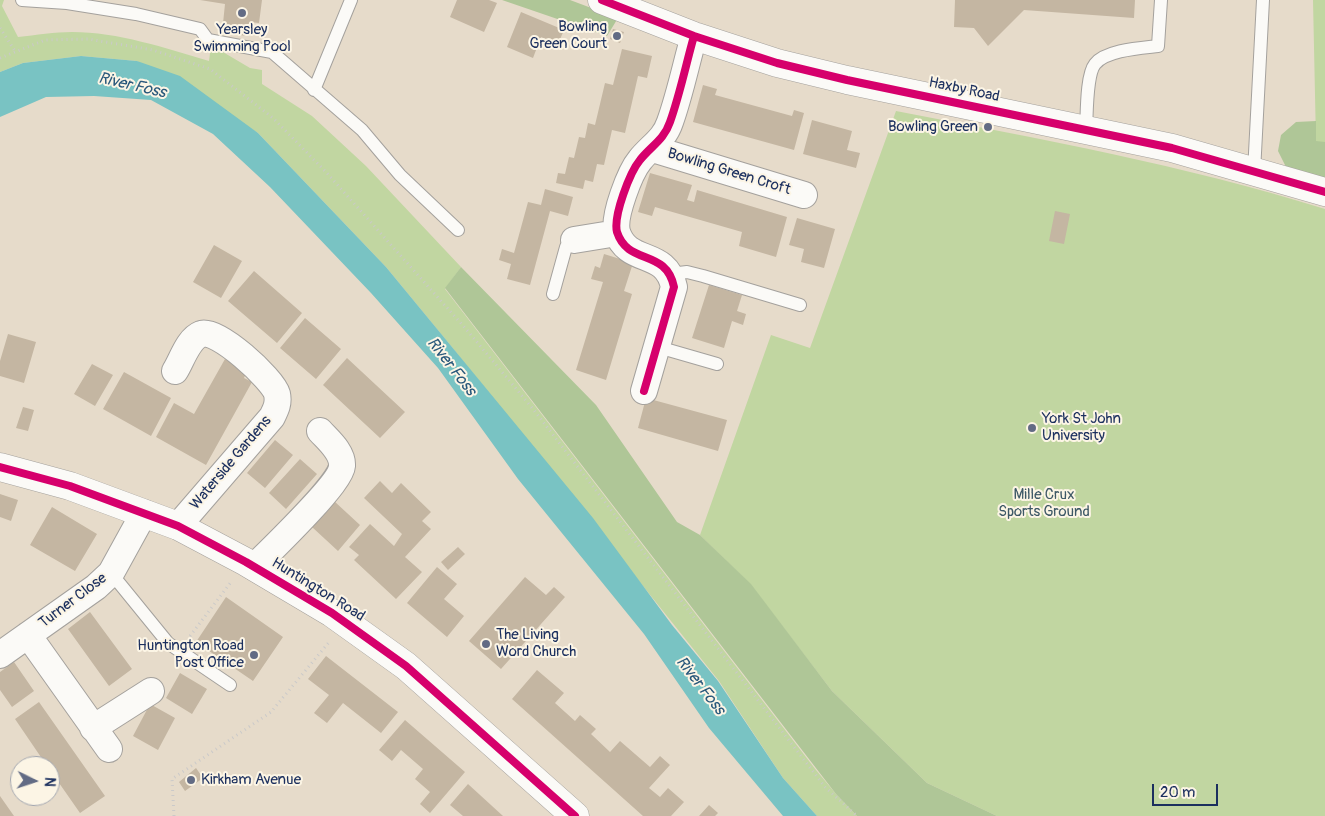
<!DOCTYPE html>
<style>
body{margin:0}
#map{position:relative;width:1325px;height:816px;overflow:hidden;background:#e6dbca;font-family:Pangolin,sans-serif}
canvas{display:block}
.north{position:absolute;left:10px;top:756px;width:50px;height:50px;box-sizing:border-box;background:#fcf5e5;border:1px solid #a2a6af;border-radius:50%;rotate:94deg;font-size:14px;font-weight:700;line-height:20px;text-align:center;color:#1b2f5e}
.north::after{content:'';display:block;margin:auto;width:18px;height:22px;background:#626b84;clip-path:polygon(50% 0,100% 100%,50% 72%,0 100%)}
.scale{position:absolute;left:1152px;top:784px;width:66px;height:22px;box-sizing:border-box;border:2px solid #1b2f5e;border-top:0;padding-left:6px;font-size:15px;line-height:18px;white-space:nowrap;color:#1b2f5e;-webkit-text-stroke:4px #fcf5e5;paint-order:stroke}
</style>
<div id="map">
<canvas width="1325" height="816"></canvas>
<div class="north">N</div>
<div class="scale">20 m</div>
</div>
<script>
const ctx = document.querySelector('canvas').getContext('2d');
ctx.lineJoin = 'round';
function fill(path, color) { ctx.fillStyle = color; ctx.fill(path, 'evenodd'); }
function trace(path, color, width, dash) { ctx.strokeStyle = color; ctx.lineWidth = width; ctx.lineCap = dash ? 'butt' : 'round'; ctx.setLineDash(dash || []); ctx.stroke(path); }
function drawText(font, color, halo, rows, align = 'center') {
  ctx.font = font + ' Pangolin,sans-serif'; ctx.lineWidth = 4; ctx.setLineDash([]); ctx.textBaseline = 'middle'; ctx.strokeStyle = halo; ctx.fillStyle = color; for (const [text, x, y, turn = 0] of rows) {
    ctx.save(); ctx.translate(x, y); ctx.rotate((+turn || 0) * Math.PI / 180); ctx.textAlign = isNaN(turn) ? turn : align; if (halo) ctx.strokeText(text, 0, 0); ctx.fillText(text, 0, 0); ctx.restore();
  }
}
const green = new Path2D(`
 M0,0H4L2,6L18,37C36,35 55,32 72,32C118,32 165,48 209,61L211,45L250,68L262,70V84L312,116L366,166L461,267L445,289L816,770L836,794L857,816H817L783,778L719,681L451,346L386,267L258,133L137,61L81,56L23,63L0,72Z
 M1313,0H1325V142H1316Z
 M896,111C1041,139 1184,165 1325,209V816H997L927,783L832,691L750,584L700,535L771,335L810,348Z`);
const forest = new Path2D(`
 M502,0H570L618,18L607,36Z
 M1316,121V141L1325,142V180L1288,171L1278,151L1281,135L1296,122Z
 M461,267L596,405L677,522L700,535L751,584L832,691L927,783L997,816H857L836,794L445,288Z`);
const water = new Path2D(`
 M81,56L137,61L180,76L258,133L386,267L593,518L672,625L718,681L783,778L817,816H783L709,728L644,634L518,479L438,368L371,293L270,187L213,134L151,100L94,96L46,97L0,117V72L23,63Z`);
const building = new Path2D(`
 M200,0H262L259,23L250,22L248,36L222,33L225,4Z
 M457,0H489L497,3L484,32L450,17Z
 M955,0H1135L1134,18L1024,10L988,46L974,28L954,27Z
 M521,12L564,30L558,44L541,37L533,58L507,47Z
 M613,29L624,32L620,43L610,39Z
 M622,49L652,56L647,78L638,76L625,133L612,130L604,165L597,164L593,182L585,180L583,189L556,183L558,173L565,174L569,157L574,158L579,137L585,138L588,123L595,125L605,83L613,85Z
 M703,85L717,89L715,95L792,116L794,110L804,113L794,150L693,122Z
 M812,120L852,131L847,150L860,153L856,168L803,154Z
 M650,173L692,185L687,200L694,202L697,190L787,217L776,257L739,246L742,232L655,207L652,216L638,212Z
 M545,189L573,197L568,216L550,211L530,285L507,279L511,264L499,260L502,249L514,253L528,202L541,205Z
 M1055,211L1070,214L1064,244L1049,241Z
 M797,218L835,229L824,268L801,262L804,249L789,245Z
 M214,245L242,261L221,298L193,282Z
 M604,254L633,263L624,291L632,294L606,380L576,370L603,282L591,279L595,266L600,268Z
 M254,271L302,313L277,343L228,301Z
 M709,285L742,295L737,311L746,314L743,325L732,321L724,348L692,338Z
 M305,318L341,349L316,379L280,348Z
 M8,334L36,342L24,383L0,376V361Z
 M347,358L405,412L380,438L323,385Z
 M225,359L247,371L244,378L252,382L206,465L156,437L174,403L194,414Z
 M92,364L113,375L95,406L74,394Z
 M124,372L171,398L151,436L103,409Z
 M646,398L727,420L718,451L638,428Z
 M23,407L34,410L28,431L16,428Z
 M275,440L293,455L265,488L247,473Z
 M300,459L317,474L286,509L269,493Z
 M380,481L392,493L401,483L431,512L422,521L431,529L405,557L422,572L396,599L354,560L359,555L349,547L370,524L394,546L402,534L364,498Z
 M0,494L18,500L11,521L0,517Z
 M334,501L360,525L338,551L312,527Z
 M52,507L97,534L75,571L30,545Z
 M458,547L465,554L448,570L441,562Z
 M437,567L457,584L444,599L464,616L447,637L407,603Z
 M525,577L546,595L554,587L565,597L501,669L469,641Z
 M226,597L283,637L253,681L196,642Z
 M90,612L132,669L109,686L68,629Z
 M326,656L398,712L381,733L343,703L327,723L314,713L329,695L308,679Z
 M14,662L34,691L12,707L0,690V672Z
 M537,670L564,693L555,703L575,721L580,715L596,729L591,734L610,752L620,741L650,767L660,756L670,765L649,788L660,797L668,788L684,802L671,816H643L512,699Z
 M180,673L207,689L192,714L166,698Z
 M39,702L105,796L80,813L50,770V766H47L15,719Z
 M150,704L175,718L158,750L133,736Z
 M405,720L465,772L430,813L420,804L430,792L415,779L423,769L401,750L392,761L379,750Z
 M196,768L203,778L185,791L179,782Z
 M468,784L503,816H463L450,805Z
 M0,796L14,816H0Z
 M709,805L718,813L715,816H699Z`);
const path = new Path2D(`
 M0,28L15,51
 M0,58L45,40L88,39L153,50L210,69L273,118L326,172L466,329L533,409L825,787L857,816
 M190,636L231,582
 M174,816L172,779L271,712L330,641`);
const service = new Path2D(`
 M22,0L67,3L136,14L200,29L208,40L272,52L362,130L400,175L458,230
 M314,90L351,0
 M1086,130C1087,115 1086,75 1095,64C1106,50 1141,48 1158,46L1161,0
 M1254,172L1263,0
 M671,274L687,272L703,276L800,305
 M553,294L566,247L574,240
 M658,347L717,364
 M111,573L168,643L230,685`);
const minor = new Path2D(`
 M653,149L804,195
 M574,240L617,233
 M175,371C182,360 188,339 201,334C216,327 273,379 277,394C279,403 276,409 272,417L178,526
 M644,391L674,287C666,248 628,266 617,232C613,216 630,172 640,160C651,146 664,140 670,122C680,94 686,64 694,36
 M254,567C270,551 341,483 342,466C343,452 328,440 320,431
 M28,635L109,749
 M0,655L96,587L111,573L144,513
 M93,728L151,691`);
const tertiary = new Path2D(`
 M602,0L694,36L777,63L847,80L1172,148L1325,192
 M0,467L70,486L178,526L246,562L332,613L406,666L575,816`);
const cycleway = new Path2D(`
 M602,0L694,36L777,63L847,80L1172,148L1325,192
 M644,391L674,287C666,248 628,266 617,232C613,216 630,172 640,160C651,146 664,140 670,122C680,94 686,64 694,36
 M0,467L70,486L178,526L246,562L332,613L406,666L575,816`);
const markers = [
 [242,13,5,"#626b84"],
 [617,36,5,"#626b84"],
 [988,127,5,"#626b84"],
 [1032,428,5,"#626b84"],
 [486,644,5,"#626b84"],
 [254,655,5,"#626b84"],
 [191,780,5,"#626b84"]
];
const poiNames = [
 ["Bowling",607,27],
 ["Green Court",607,44],
 ["Yearsley",242,30,"center"],
 ["Swimming Pool",242,47,"center"],
 ["Bowling Green",978,127],
 ["York St John",1042,419,"left"],
 ["University",1042,436,"left"],
 ["The Living",496,635,"left"],
 ["Word Church",496,652,"left"],
 ["Huntington Road",244,646],
 ["Post Office",244,663],
 ["Kirkham Avenue",201,780,"left"]
];
const streetNames = [
 ["Haxby Road",964,90,12],
 ["Bowling Green Croft",729,172,17],
 ["Waterside Gardens",231,463,-50],
 ["Huntington Road",318,590,32],
 ["Turner Close",73,601,-37]
];
const parkNames = [
 ["Mille Crux",1044,495],
 ["Sports Ground",1044,512]
];
const waterNames = [
 ["River Foss",132,86,13],
 ["River Foss",451,367,52],
 ["River Foss",700,686,52]
];
fill(green, '#c1d6a1');
fill(forest, '#afc697');
fill(water, '#79c3c3');
fill(building, '#c4b6a2');
trace(service, '#a4a19d', 14);
trace(minor, '#a4a19d', 28);
trace(tertiary, '#a4a19d', 29);
trace(path, '#cac9c9', 3, [1, 4]);
trace(service, '#fbfaf7', 12);
trace(minor, '#fbfaf7', 26);
trace(tertiary, '#fbfaf7', 28);
trace(cycleway, '#d6006c', 8);
for (const [x, y, r, color] of markers) { const dot = new Path2D(); dot.arc(x, y, r, 0, 2 * Math.PI); ctx.fillStyle = color; ctx.fill(dot); trace(dot, '#fcf5e5', 2); }
drawText('15px', '#1b2f5e', '#fcf5e5', poiNames, 'right');
drawText('15px', '#1b2f5e', '#fcf5e5', streetNames);
drawText('15px', '#3d5866', '#fcf5e5', parkNames);
drawText('italic 16px', '#29587b', '#fcf5e5', waterNames);
</script>
